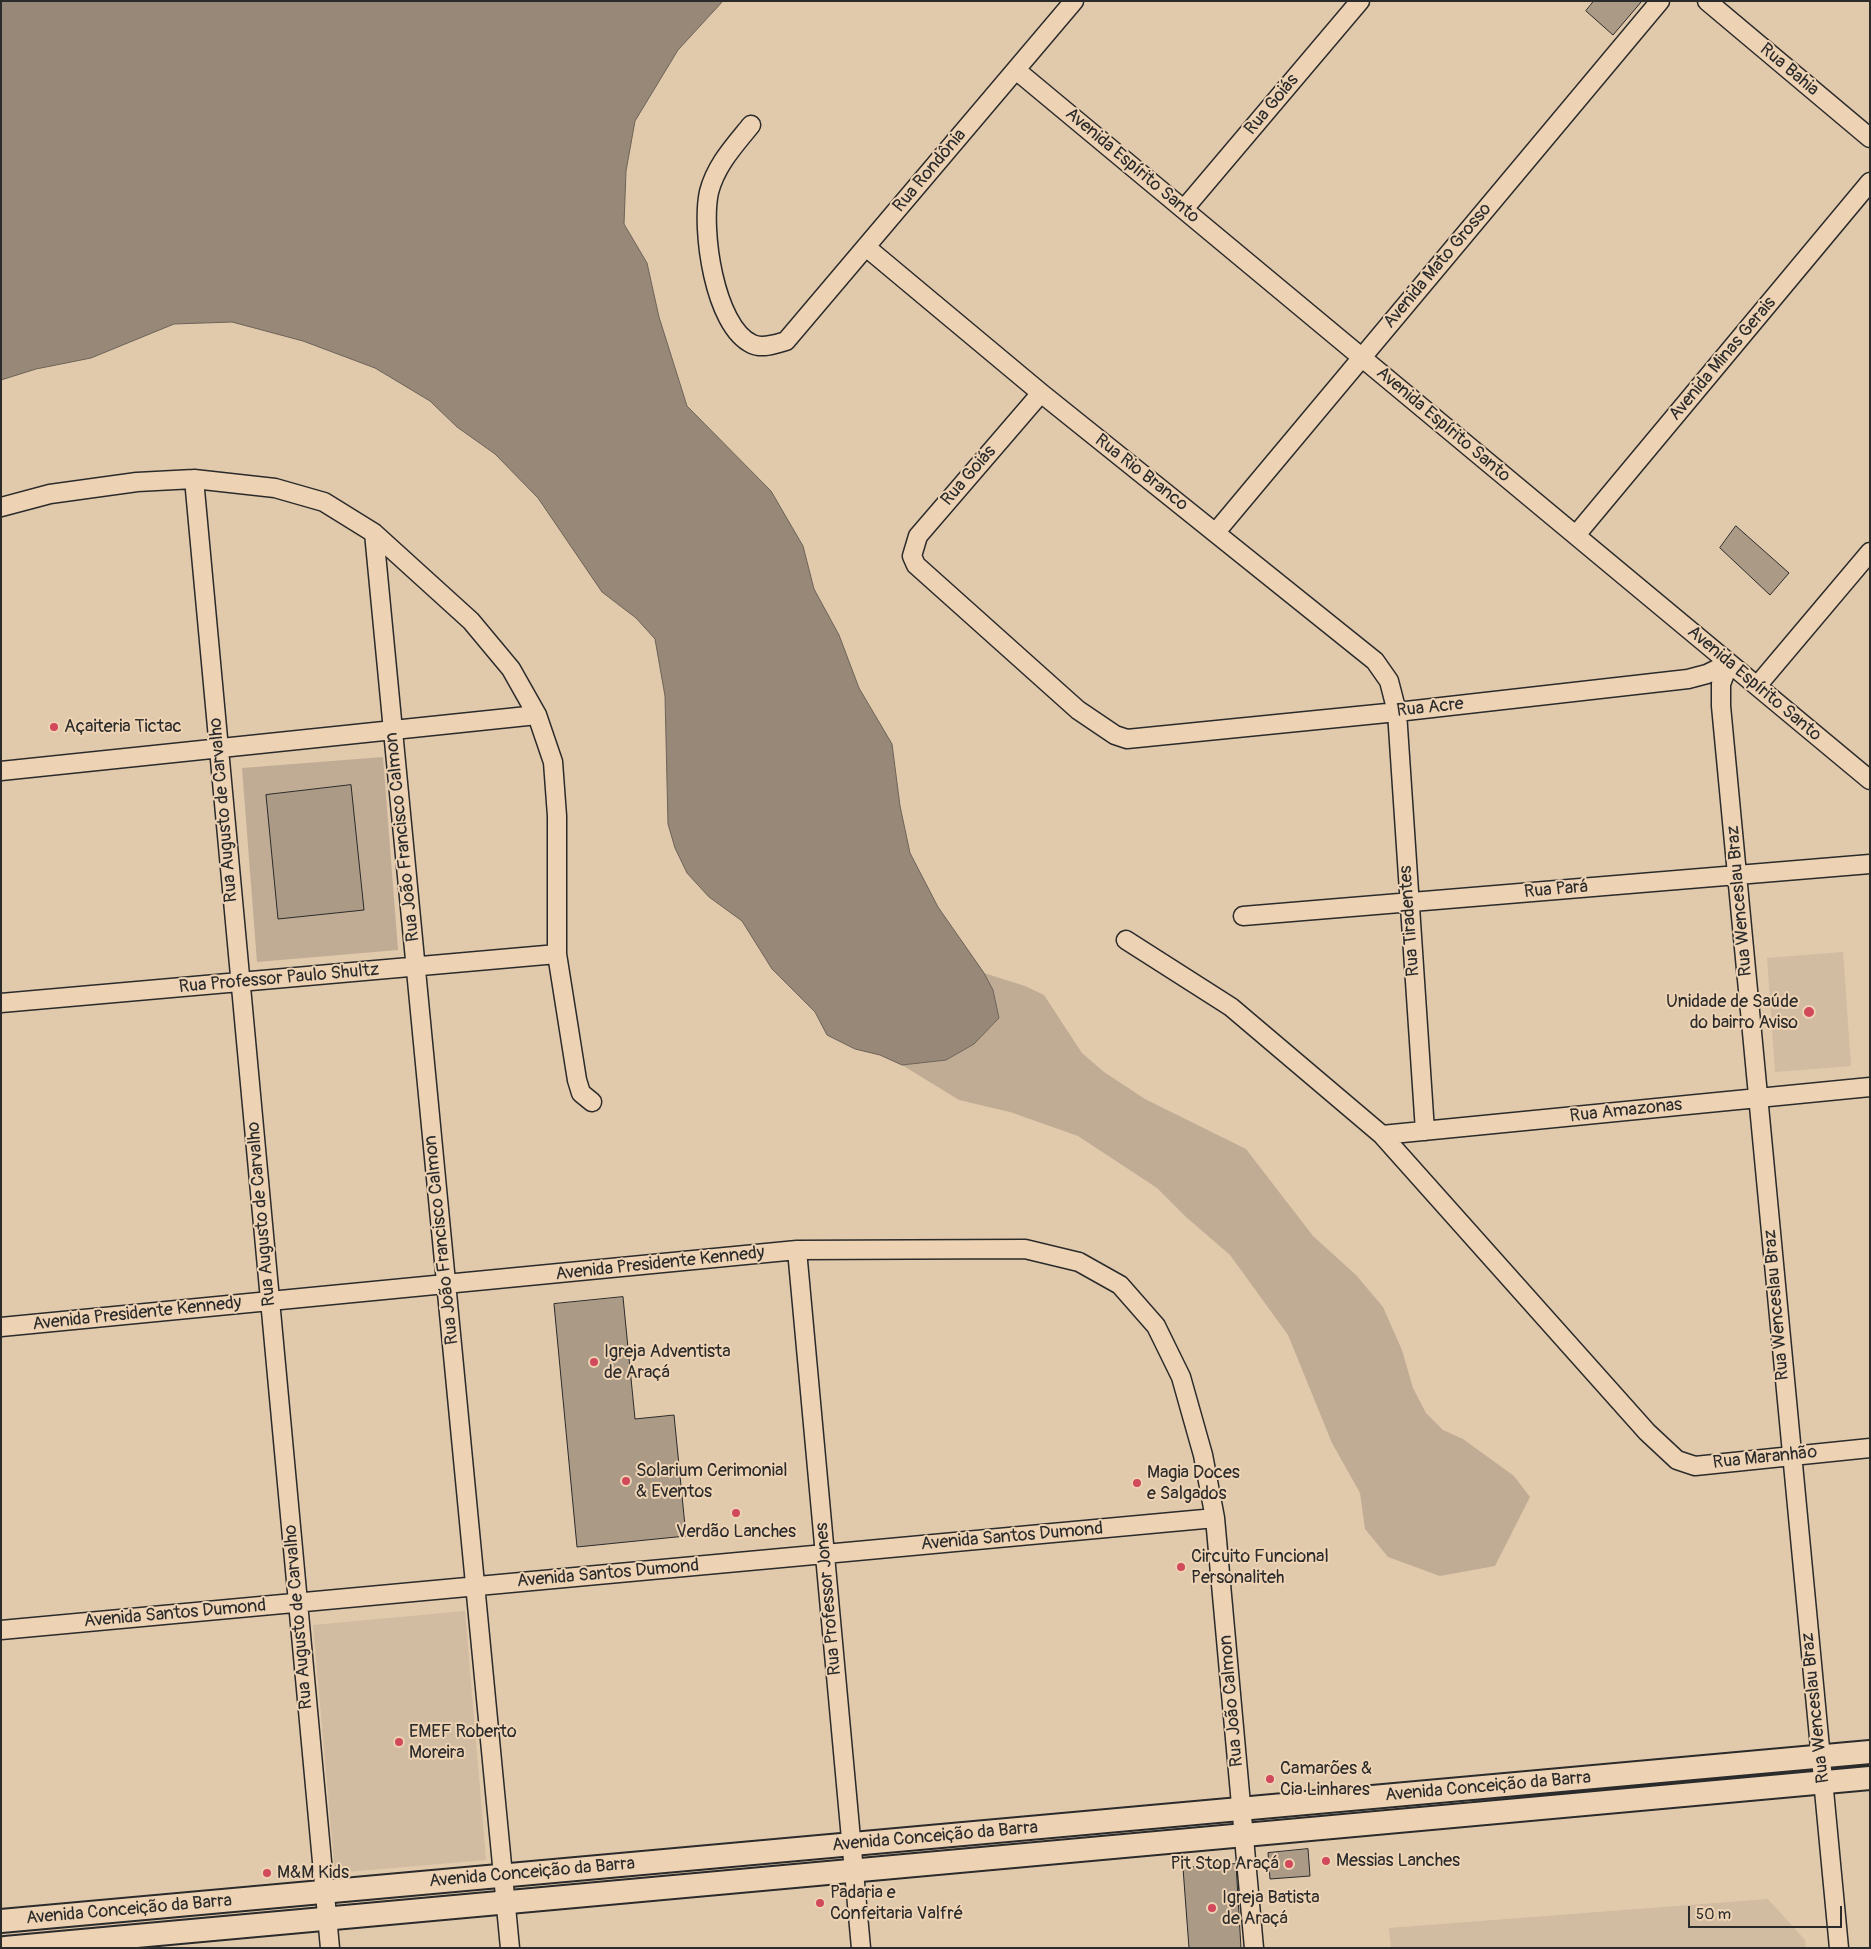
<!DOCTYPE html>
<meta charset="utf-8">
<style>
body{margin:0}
#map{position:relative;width:1871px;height:1949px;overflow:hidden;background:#e1c9ac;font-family:Pangolin,sans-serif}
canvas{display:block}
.frame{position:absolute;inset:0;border:2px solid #2b2b2b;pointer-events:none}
.scale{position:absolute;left:1688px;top:1906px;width:154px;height:22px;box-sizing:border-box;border:2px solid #2b2b2b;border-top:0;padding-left:6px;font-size:15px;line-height:18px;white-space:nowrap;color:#2b2b2b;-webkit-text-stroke:4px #edd3b4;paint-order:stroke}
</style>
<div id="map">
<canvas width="1871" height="1949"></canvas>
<div class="frame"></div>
<div class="scale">50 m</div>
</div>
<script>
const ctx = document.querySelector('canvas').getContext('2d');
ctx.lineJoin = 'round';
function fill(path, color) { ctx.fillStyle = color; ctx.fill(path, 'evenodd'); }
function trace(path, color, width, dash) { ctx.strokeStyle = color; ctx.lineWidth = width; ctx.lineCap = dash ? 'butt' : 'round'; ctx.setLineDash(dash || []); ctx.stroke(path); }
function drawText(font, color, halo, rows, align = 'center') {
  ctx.font = font + ' Pangolin,sans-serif'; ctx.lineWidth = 4; ctx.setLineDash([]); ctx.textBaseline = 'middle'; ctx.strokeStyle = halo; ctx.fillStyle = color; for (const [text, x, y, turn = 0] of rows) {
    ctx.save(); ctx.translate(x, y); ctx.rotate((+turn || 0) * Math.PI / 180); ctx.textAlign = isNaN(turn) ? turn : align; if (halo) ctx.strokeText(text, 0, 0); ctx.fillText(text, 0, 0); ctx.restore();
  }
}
const built = new Path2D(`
 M1843,952L1851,1066L1775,1072L1767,958Z
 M465,1611L486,1860L335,1873L313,1625Z
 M1768,1899L1805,1940L1806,1948H1391L1389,1928Z`);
const green = new Path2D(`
 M383,757L398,950L257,962L242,768Z
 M984,973L1025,986L1044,995L1082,1053L1104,1072L1145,1099L1246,1149L1313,1236L1356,1275L1383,1307L1402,1350L1413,1388L1426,1413L1443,1430L1463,1439L1514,1476L1530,1497L1495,1566L1440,1576L1388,1557L1365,1529L1360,1493L1332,1443L1288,1335L1230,1255L1186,1217L1157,1188L1078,1136L1010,1112L959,1100L902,1065L946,1060L974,1044L999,1018L993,990Z`);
const water = new Path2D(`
 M1,1H723L678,50L635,121L626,171L624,224L647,263L659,317L687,406L771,491L803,546L814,589L839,635L859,688L892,744L900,806L910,853L938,907L984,973L993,990L999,1018L974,1044L946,1060L902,1065L880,1055L855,1049L827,1035L815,1012L772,969L742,921L709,897L687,873L675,848L668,824L665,696L655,639L636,618L602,592L538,498L495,454L457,427L430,401L375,368L303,341L232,322L174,324L91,358L36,369L1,380Z`);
const building = new Path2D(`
 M1594,1H1642L1613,35L1586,11Z
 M1736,526L1789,573L1770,595L1720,548Z
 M351,785L364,910L278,919L266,795Z
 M623,1297L635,1419L674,1415L686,1536L577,1547L554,1304Z
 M1308,1849L1310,1876L1270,1879L1268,1853Z
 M1236,1864L1241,1948H1189L1183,1868Z`);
const minor = new Path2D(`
 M1707,1L1870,138
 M1016,70L1870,780
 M751,125C734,146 716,165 709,192C701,229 714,326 752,344C762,349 776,344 786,341L1074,1
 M1184,209L1360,1
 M866,247L1041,393L1375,661L1389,681L1397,712L1425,1131
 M1041,393L918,536L912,556L916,565L1078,710L1115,735L1127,739L1397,712L1688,679L1707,674L1729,663
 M194,479L330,1948
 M1,507L50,494L137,482L194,479L275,488L324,502L374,533L471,621L511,669L537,715L553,762L557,816V954L577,1080L581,1093L592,1102
 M1216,532L1660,1
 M374,533L510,1948
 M1576,535L1870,182
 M1729,663L1721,684V706L1839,1948
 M1757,686L1870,552
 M1,771L537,715
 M1243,916L1870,864
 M1126,940L1231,1007L1382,1135L1647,1432L1677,1460L1695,1466L1870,1448
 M1,1003L557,954
 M1382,1135L1870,1087
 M797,1250L861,1948
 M1,1327L797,1250L1025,1249L1079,1262L1120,1285L1156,1326L1181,1377L1203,1455L1215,1518L1254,1948
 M1,1630L1215,1518`);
const tertiary = new Path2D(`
 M1,1921L1870,1752
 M5,1948L1870,1778`);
const markers = [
 [54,727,5,"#d1495b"],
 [1809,1012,6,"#d1495b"],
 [594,1362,5,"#d1495b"],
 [626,1481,5,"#d1495b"],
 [1137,1483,5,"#d1495b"],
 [736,1513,5,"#d1495b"],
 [1181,1567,5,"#d1495b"],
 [399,1742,5,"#d1495b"],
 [1270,1779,5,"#d1495b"],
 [1326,1861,5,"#d1495b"],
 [1289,1864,5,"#d1495b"],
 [267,1873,5,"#d1495b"],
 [820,1903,5,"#d1495b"],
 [1212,1908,5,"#d1495b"]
];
const streetNames = [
 ["Rua Bahia",1789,70,40],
 ["Rua Goiás",1272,105,-50],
 ["Avenida Espírito Santo",1132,166,40],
 ["Rua Rondônia",930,171,-50],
 ["Avenida Mato Grosso",1438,266,-50],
 ["Avenida Minas Gerais",1723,359,-50],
 ["Avenida Espírito Santo",1443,425,40],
 ["Rua Rio Branco",1141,473,38],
 ["Rua Goiás",969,476,-49],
 ["Avenida Espírito Santo",1754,684,40],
 ["Rua Acre",1430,708,-6],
 ["Rua Augusto de Carvalho",224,810,-95],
 ["Rua João Francisco Calmon",403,837,-96],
 ["Rua Pará",1556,890,-5],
 ["Rua Wenceslau Braz",1740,901,-95],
 ["Rua Tiradentes",1410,921,-94],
 ["Rua Professor Paulo Shultz",279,979,-5],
 ["Rua Amazonas",1626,1111,-6],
 ["Rua Augusto de Carvalho",262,1214,-95],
 ["Rua João Francisco Calmon",442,1240,-96],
 ["Avenida Presidente Kennedy",660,1264,-6],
 ["Rua Wenceslau Braz",1777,1305,-95],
 ["Avenida Presidente Kennedy",137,1314,-6],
 ["Rua Maranhão",1765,1458,-6],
 ["Avenida Santos Dumond",1012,1537,-5],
 ["Avenida Santos Dumond",608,1574,-5],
 ["Rua Professor Jones",829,1599,-95],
 ["Avenida Santos Dumond",175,1614,-5],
 ["Rua Augusto de Carvalho",299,1617,-95],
 ["Rua João Calmon",1232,1701,-95],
 ["Rua Wenceslau Braz",1816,1708,-96],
 ["Avenida Conceição da Barra",1488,1787,-5],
 ["Avenida Conceição da Barra",935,1837,-5],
 ["Avenida Conceição da Barra",532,1873,-5],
 ["Avenida Conceição da Barra",129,1910,-5]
];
const poiNames = [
 ["Açaiteria Tictac",64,727],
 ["Unidade de Saúde",1798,1002,"right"],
 ["do bairro Aviso",1798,1023,"right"],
 ["Igreja Adventista",604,1352],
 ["de Araçá",604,1373],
 ["Solarium Cerimonial",636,1471],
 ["& Eventos",636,1492],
 ["Magia Doces",1147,1473],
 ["e Salgados",1147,1494],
 ["Verdão Lanches",736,1532,"center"],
 ["Circuito Funcional",1191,1557],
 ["Personaliteh",1191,1578],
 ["EMEF Roberto",409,1732],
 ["Moreira",409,1753],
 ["Camarões &",1280,1769],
 ["Cia Linhares",1280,1790],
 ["Messias Lanches",1336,1861],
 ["Pit Stop Araçá",1279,1864,"right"],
 ["M&M Kids",277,1873],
 ["Padaria e",830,1893],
 ["Confeitaria Valfré",830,1914],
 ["Igreja Batista",1222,1898],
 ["de Araçá",1222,1919]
];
fill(built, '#d1bba1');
fill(green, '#c0ac94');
fill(water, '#978877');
trace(water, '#6c6359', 1);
fill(building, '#ab9a86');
trace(building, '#2b2b2b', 1);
trace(minor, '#2b2b2b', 21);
trace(tertiary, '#2b2b2b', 26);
trace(minor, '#edd3b4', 18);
trace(tertiary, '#edd3b4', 22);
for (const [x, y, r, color] of markers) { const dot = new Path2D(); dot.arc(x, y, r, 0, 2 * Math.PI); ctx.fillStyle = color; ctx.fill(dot); trace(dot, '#edd3b4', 2); }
drawText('18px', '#2b2b2b', '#edd3b4', streetNames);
drawText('18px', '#2b2b2b', '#edd3b4', poiNames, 'left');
</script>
